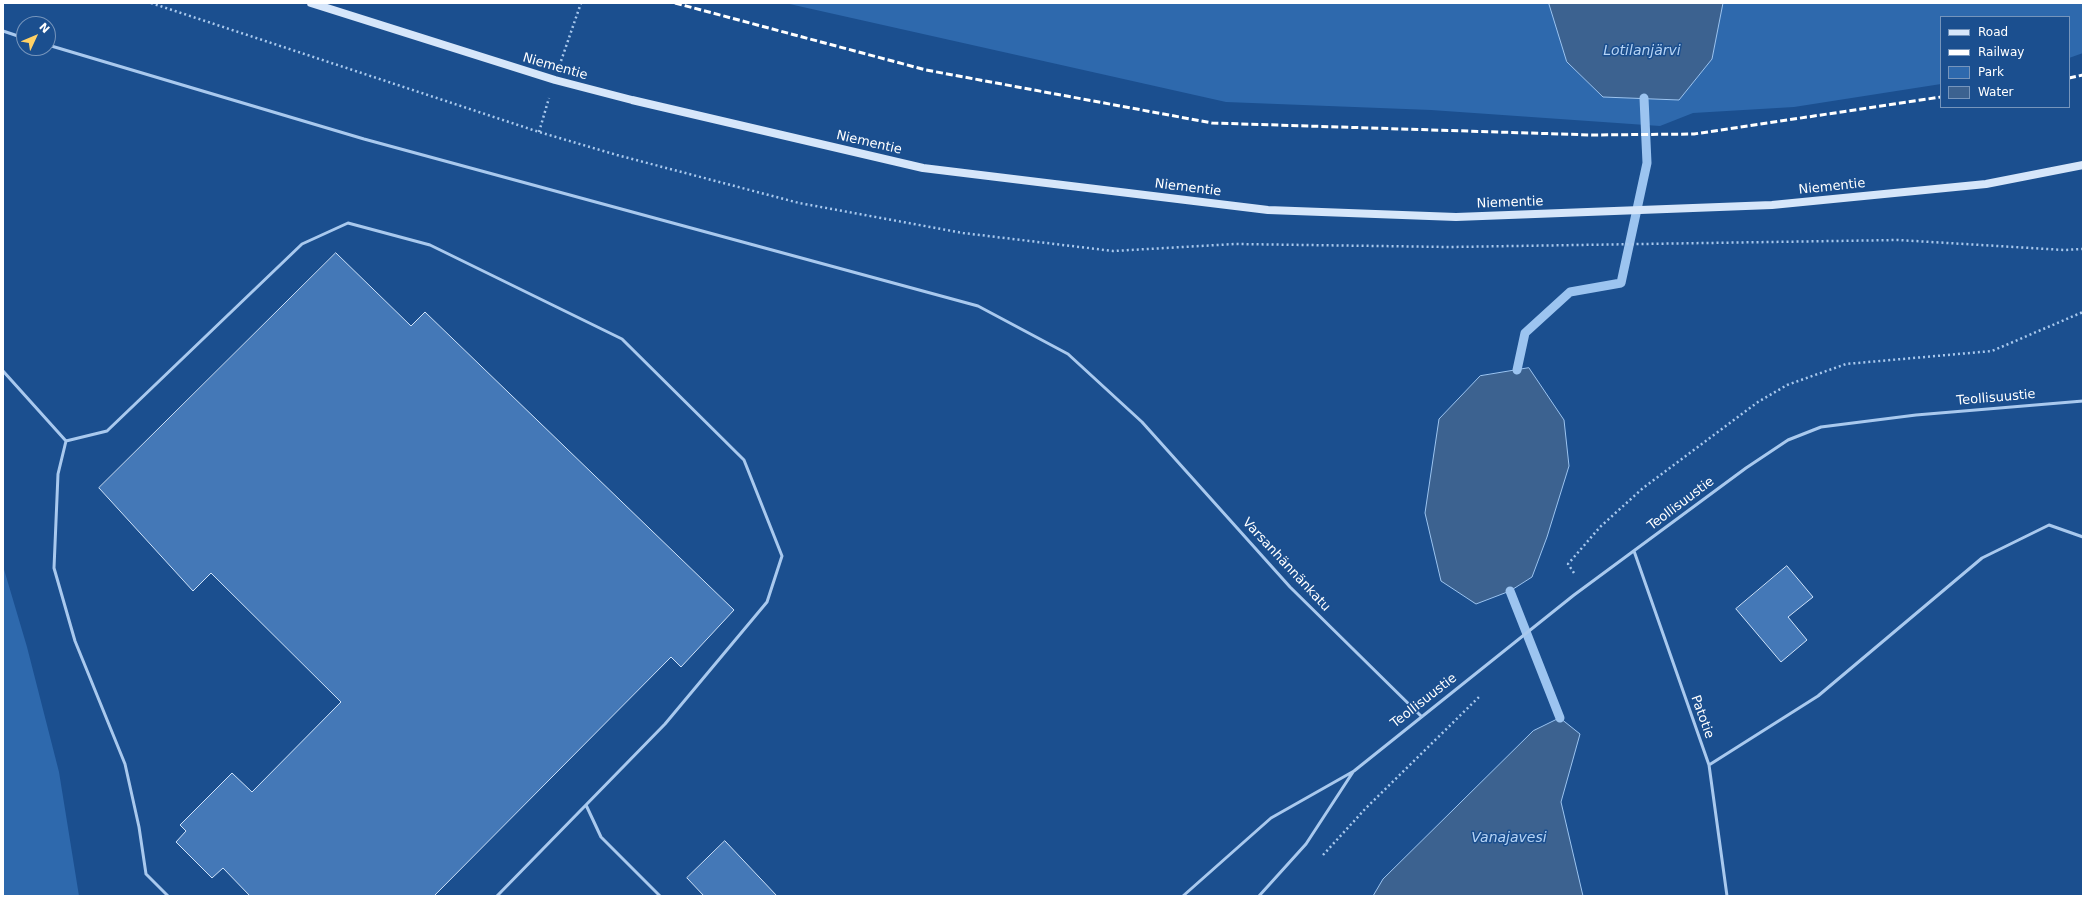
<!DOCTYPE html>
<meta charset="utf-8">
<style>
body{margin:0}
#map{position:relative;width:2086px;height:899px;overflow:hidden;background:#1b4f8f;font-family:"DejaVu Sans",sans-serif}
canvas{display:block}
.frame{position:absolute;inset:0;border:4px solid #fff;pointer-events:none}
.legend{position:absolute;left:1940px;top:16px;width:130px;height:92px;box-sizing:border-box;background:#1b4f8f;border:1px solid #7695bc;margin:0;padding:5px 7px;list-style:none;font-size:12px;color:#fff}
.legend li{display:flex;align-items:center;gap:8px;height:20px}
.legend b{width:20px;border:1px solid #7695bc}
.north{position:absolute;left:16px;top:16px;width:40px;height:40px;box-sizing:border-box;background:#1b4f8f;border:1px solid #7695bc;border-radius:50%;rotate:46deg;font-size:11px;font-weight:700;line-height:16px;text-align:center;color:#fff}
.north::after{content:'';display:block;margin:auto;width:14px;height:18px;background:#ffd166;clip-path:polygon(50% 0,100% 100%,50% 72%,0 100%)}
</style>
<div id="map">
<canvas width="2086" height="899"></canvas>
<div class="frame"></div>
<ul class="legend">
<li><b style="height:5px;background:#d6e6fa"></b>Road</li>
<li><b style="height:5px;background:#fff"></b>Railway</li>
<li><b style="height:11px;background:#2e69ad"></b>Park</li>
<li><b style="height:11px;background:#3c6290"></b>Water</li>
</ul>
<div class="north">N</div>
</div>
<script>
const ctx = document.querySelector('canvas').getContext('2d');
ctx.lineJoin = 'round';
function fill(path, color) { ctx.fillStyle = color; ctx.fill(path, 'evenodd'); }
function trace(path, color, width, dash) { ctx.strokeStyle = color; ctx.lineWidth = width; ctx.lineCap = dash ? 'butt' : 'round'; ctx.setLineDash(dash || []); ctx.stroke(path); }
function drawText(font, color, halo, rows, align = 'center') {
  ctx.font = font + ' "DejaVu Sans",sans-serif'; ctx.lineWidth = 3; ctx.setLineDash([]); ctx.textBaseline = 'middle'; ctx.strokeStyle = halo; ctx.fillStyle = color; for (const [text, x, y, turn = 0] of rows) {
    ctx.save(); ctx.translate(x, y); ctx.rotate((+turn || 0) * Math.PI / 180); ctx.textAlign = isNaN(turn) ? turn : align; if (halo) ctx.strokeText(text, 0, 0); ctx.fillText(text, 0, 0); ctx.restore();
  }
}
const green = new Path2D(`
 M785,3H1549L1567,62L1603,97L1679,100L1712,59L1723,3H2083V53L2069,58V17H1941V84L1794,107L1693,113L1660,126L1431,110L1226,102Z
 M3,566L27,647L59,772L79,896H3Z`);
const water = new Path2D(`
 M1549,3H1723L1712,59L1679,100L1603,97L1567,62Z
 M1529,368L1564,420L1569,466L1547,537L1532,577L1510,591L1476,604L1441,581L1425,513L1439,419L1480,376Z
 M1560,718L1580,734L1561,802L1583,896H1373L1383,879L1533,731Z`);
const stream = new Path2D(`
 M1517,370L1525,333L1570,292L1621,283L1647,163L1644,98
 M1510,591L1560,718`);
const building = new Path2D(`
 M336,253L411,326L425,312L734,610L681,667L671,657L434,896H250L223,868L212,878L176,842L186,831L180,825L232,773L252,792L341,702L211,573L193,591L99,488Z
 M1787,566L1813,597L1788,617L1807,640L1781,662L1736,609Z
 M725,841L777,896H704L687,878Z`);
const path = new Path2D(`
 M151,3L539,132L617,155L799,203L963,233L1113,251L1235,244L1450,247L1898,240L2064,250L2083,249
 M561,61L581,3
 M539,132L549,98
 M1574,573L1568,564L1600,527L1643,488L1758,402L1787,385L1846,364L1992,351L2083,312
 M1323,855L1366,808L1481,695`);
const lane = new Path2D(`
 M3,31L24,38
 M48,45L364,139L978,306L1068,354L1142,422L1290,587L1421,716
 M3,371L66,441
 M66,441L107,431L302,244L348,223L430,245L622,339L744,460L782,556L767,602L665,724L497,896
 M66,441L58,474L54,568L75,641L125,764L139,827L146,874L168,896
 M1634,551L1709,765L1727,896
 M1709,765L1818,696L1982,558L2049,525L2083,537
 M586,805L601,837L660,896
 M1183,896L1271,818L1354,771L1574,595L1746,468L1788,440L1821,427L1916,415L2083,401
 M1259,896L1306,844L1353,772`);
const secondary = new Path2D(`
 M311,3L555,80L632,100L923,168L1268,210L1456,217L1772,205L1986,184L2083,165`);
const rail = new Path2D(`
 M675,3L926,70L1212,123L1592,135L1694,134L1941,97
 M2069,78L2083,75`);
const streetNames = [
 ["Niementie",555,67,16],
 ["Niementie",869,143,13],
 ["Niementie",1832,187,-6],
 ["Niementie",1188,188,7],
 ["Niementie",1510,203,-2],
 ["Teollisuustie",1996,398,-5],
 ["Teollisuustie",1681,504,-37],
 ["Varsanhännänkatu",1286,565,47],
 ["Teollisuustie",1424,701,-38],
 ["Patotie",1702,717,70]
];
const waterNames = [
 ["Lotilanjärvi",1642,51],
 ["Vanajavesi",1509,838]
];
fill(green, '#2e69ad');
fill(water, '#3c6290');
trace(water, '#9cc4f0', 1);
trace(stream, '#9cc4f0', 9);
fill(building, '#4478b7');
trace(building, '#cfe3fa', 1);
trace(path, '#a9c9ee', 2.5, [2, 3]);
trace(lane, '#a9c9ee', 3);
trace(secondary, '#d6e6fa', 8);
trace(rail, '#fff', 3, [7, 3]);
drawText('13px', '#fff', '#1b4f8f', streetNames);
drawText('italic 14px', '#b5d3f5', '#1b4f8f', waterNames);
</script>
